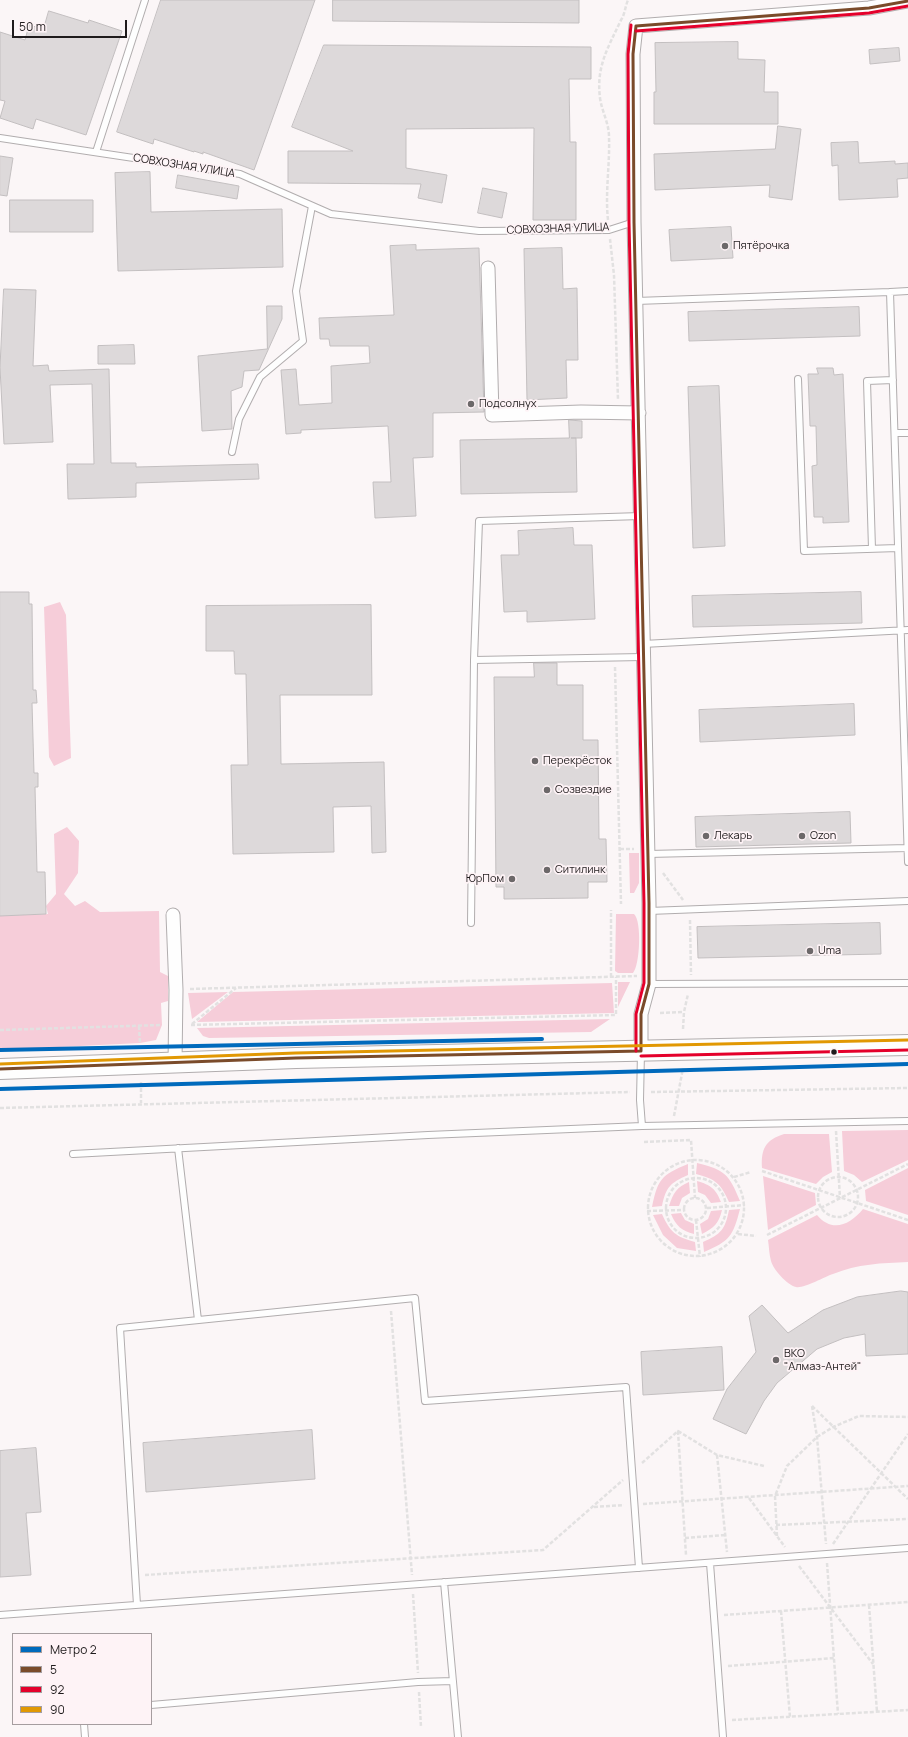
<!DOCTYPE html>
<meta charset="utf-8">
<style>
body{margin:0}
#map{position:relative;width:908px;height:1737px;overflow:hidden;background:#fbf6f7;font-family:Manrope,sans-serif}
canvas{display:block}
.legend{position:absolute;left:12px;top:1633px;width:140px;height:92px;box-sizing:border-box;background:#fef3f6;border:1px solid #a59d9f;margin:0;padding:5px 7px;list-style:none;font-size:12px;color:#1f1b1c}
.legend li{display:flex;align-items:center;gap:8px;height:20px}
.legend b{width:20px;border:1px solid #a59d9f}
.scale{position:absolute;left:12px;top:20px;width:115px;height:18px;box-sizing:border-box;border:2px solid #1f1b1c;border-top:0;padding-left:5px;font-size:12px;line-height:14px;white-space:nowrap;color:#1f1b1c;-webkit-text-stroke:3px #fef3f6;paint-order:stroke}
</style>
<div id="map">
<canvas width="908" height="1737"></canvas>
<ul class="legend">
<li><b style="height:5px;background:#006abc"></b>Метро 2</li>
<li><b style="height:5px;background:#7a4b2a"></b>5</li>
<li><b style="height:5px;background:#e4002b"></b>92</li>
<li><b style="height:5px;background:#e19803"></b>90</li>
</ul>
<div class="scale">50 m</div>
</div>
<script>
const ctx = document.querySelector('canvas').getContext('2d');
ctx.lineJoin = 'round';
function fill(path, color) { ctx.fillStyle = color; ctx.fill(path, 'evenodd'); }
function trace(path, color, width, dash) { ctx.strokeStyle = color; ctx.lineWidth = width; ctx.lineCap = dash ? 'butt' : 'round'; ctx.setLineDash(dash || []); ctx.stroke(path); }
function drawText(font, color, halo, rows, align = 'center') {
  ctx.font = font + ' Manrope,sans-serif'; ctx.lineWidth = 3.5; ctx.setLineDash([]); ctx.textBaseline = 'middle'; ctx.strokeStyle = halo; ctx.fillStyle = color; for (const [text, x, y, turn = 0] of rows) {
    ctx.save(); ctx.translate(x, y); ctx.rotate((+turn || 0) * Math.PI / 180); ctx.textAlign = isNaN(turn) ? turn : align; if (halo) ctx.strokeText(text, 0, 0); ctx.fillText(text, 0, 0); ctx.restore();
  }
}
const green = new Path2D(`
 M60,602L66,615L71,758L54,766L49,757L44,607Z
 M67,827L79,841L78,873L64,894L75,906L85,901L100,912L159,911L160,972L168,976V1001L161,1003L162,1025L156,1040L140,1043L0,1050V915L48,914L46,906L56,894L54,834Z
 M629,853H639V883L634,893H630Z
 M616,914H634C642,921 640,965 633,973H618L615,971Z
 M618,982H630L618,1007Z
 M612,983L614,1013L197,1022L233,992Z
 M228,992L192,1019L188,993Z
 M610,1019L591,1032L209,1038L203,1036L197,1028Z
 M908,1130V1160L862,1182L854,1175L844,1171L842,1131Z
 M784,1134H829L832,1172L823,1177L816,1184L762,1168C761,1149 765,1140 784,1134Z
 M697,1163C725,1170 729,1174 740,1201L729,1202C721,1184 716,1179 696,1174Z
 M688,1164V1175C670,1183 666,1187 662,1206L652,1207C658,1179 661,1175 688,1164Z
 M908,1168V1215L866,1201L865,1190Z
 M763,1176L815,1193L816,1205L768,1230Z
 M697,1181C711,1185 716,1189 721,1202L711,1203L705,1195L698,1192Z
 M689,1182L690,1193L682,1198L679,1206H669C673,1193 677,1187 689,1182Z
 M740,1209C733,1236 730,1241 704,1252L703,1242C721,1234 725,1230 729,1210Z
 M863,1209L908,1224V1262C882,1263 857,1264 833,1274C824,1277 803,1289 796,1287C787,1285 773,1269 771,1261C769,1254 769,1246 768,1240L817,1215C832,1233 850,1225 863,1209Z
 M722,1210C719,1223 714,1228 702,1234L700,1224L708,1219L711,1211Z
 M681,1213L685,1220L694,1224V1234C682,1231 676,1226 671,1214Z
 M662,1214C670,1232 676,1237 695,1242L696,1251L677,1248L663,1235L653,1215Z`);
const building = new Path2D(`
 M161,0H315L254,170L203,152V154L194,151V152L154,139L153,144L117,132Z
 M333,0H579V23L333,21Z
 M49,11L88,23L89,20L122,31L86,135L36,119L33,129L0,118L5,101L0,100V32L25,40L29,25L43,29Z
 M738,42V59L765,60L764,92H778V124H654V92H656L655,43Z
 M324,45L591,47V79H569L570,142H576V220H533L534,128L406,129V168L447,175L442,203L418,198L421,184L288,183V151H353L292,127Z
 M899,48L900,61L870,64L869,50Z
 M778,126L801,129L792,200L769,197L770,185L655,190L654,154L775,149Z
 M858,142L859,163L895,161V164L908,163V178L897,179L898,197L839,200L838,165L832,166L831,143Z
 M0,156L13,158L7,196L0,195Z
 M150,172L151,212L282,209L283,267L118,271L115,173Z
 M178,175L239,186L237,199L176,188Z
 M483,188L507,193L502,218L478,213Z
 M10,200H93V232H10Z
 M731,227L733,258L671,261L669,230Z
 M416,245V250L479,248L484,412L433,413V457L413,458L416,516L375,518L373,482H391L388,426L301,430V433L286,434L281,370L296,369L299,405L332,403L331,366L370,363L369,346H330L329,339H320L319,318L394,315L390,246Z
 M562,248L563,289L577,288L578,360H566L567,398L527,400L524,249Z
 M4,289L36,290L33,366L48,365L49,371L109,369L111,463H136V467L258,464L259,479L136,483V497L68,499L67,464H94L92,384L50,385L53,442L4,444L0,368Z
 M267,306H282V319L259,370L244,371L242,387L231,391L232,429L202,431L198,356L267,349Z
 M859,307L860,336L689,341L688,312Z
 M134,345L135,364H98V346Z
 M817,368H833L834,375L843,374L849,522L823,523V517H814L812,466L817,465L816,426H810L808,374H818Z
 M719,386L725,546L693,548L688,387Z
 M569,420L582,421V438H571H576L577,492L461,494L460,440L569,438Z
 M573,528L574,545H592L595,619L527,622V611L504,612L501,555H519L518,531Z
 M0,592H29V604H32L33,690H36L37,703H32L34,773H38V787H35L37,872H45L46,914L0,916Z
 M861,592L862,623L693,627L692,596Z
 M371,605L372,695H280L281,764L384,762L386,852L372,853L371,806L333,807L334,852L233,854L231,765H248L246,674H235L234,651H206V606Z
 M534,663H557V685H583V740H598L599,839H606L607,882H588V898L504,899V887H496L494,677H534Z
 M854,704L855,735L700,742L699,710Z
 M850,812L851,843L696,847L695,817Z
 M880,923L881,954L698,958L697,927Z
 M901,1291L908,1292V1354L866,1356L865,1334L844,1338L817,1349L777,1383L764,1401L746,1434L713,1419L727,1389L756,1352L749,1316L762,1305L788,1333L823,1310L857,1297Z
 M722,1347L724,1390L643,1395L641,1352Z
 M312,1430L315,1479L146,1492L143,1443Z
 M36,1448L41,1512L26,1513L31,1575L0,1577V1451Z`);
const path = new Path2D(`
 M608,220C605,192 610,165 609,137C609,123 602,112 600,98C596,66 608,48 621,20C625,14 625,7 628,0
 M610,239L614,275L618,400
 M615,667L621,904
 M620,849H634
 M663,873L683,900
 M690,920L691,975
 M611,977V910
 M190,989L637,976
 M660,1013L684,1012
 M192,1024L236,988
 M191,1025L616,1015V977
 M139,1026L140,1043
 M683,1029L684,1012L688,994
 M0,1030L161,1025
 M141,1082V1103
 M651,1092L908,1088
 M0,1108L630,1092
 M674,1116L683,1068
 M836,1131L840,1198
 M644,1142L691,1140L695,1198
 M648 1208a48 48 0 1 1 96 0a48 48 0 1 1-96 0Z
 M762,1171L908,1220
 M734,1177L751,1172
 M818 1197a20 20 0 1 1 40 0a20 20 0 1 1-40 0Z
 M666 1208a30 30 0 1 1 60 0a30 30 0 1 1-60 0Z
 M684 1209a11 11 0 1 1 22 0a11 11 0 1 1-22 0Z
 M707,1208L745,1205
 M647,1211L684,1210
 M696,1220L700,1257
 M738,1234L756,1236
 M767,1235L908,1164
 M391,1311L412,1575
 M812,1406L817,1437L826,1544
 M812,1406L908,1499
 M678,1431L717,1455L764,1466
 M717,1455L727,1552
 M642,1463L678,1431L686,1555
 M749,1498L785,1547
 M643,1504L908,1486
 M594,1507L624,1505
 M776,1525L908,1519
 M777,1536L775,1496L787,1466L817,1437L833,1427L859,1416L908,1417
 M685,1538L725,1535
 M833,1544L908,1434
 M827,1563L838,1714
 M799,1566L873,1664
 M145,1575L543,1550L623,1480
 M413,1594L418,1673
 M869,1605L877,1712
 M781,1611L790,1717
 M724,1615L908,1602
 M728,1666L834,1658
 M419,1692L421,1727
 M732,1720L908,1710`);
const lane = new Path2D(`
 M0,138L240,174L331,214L479,231L609,230L634,222
 M96,152L145,0
 M890,292L908,291
 M636,301L890,292L908,862
 M798,379L804,551L898,548
 M895,433H908
 M232,452L239,419L260,377L303,341L296,291L312,206
 M641,516L479,521L474,660L643,657
 M872,549L867,381L893,380
 M643,644L908,630
 M648,854L908,848
 M649,911L908,901
 M471,923L474,660
 M649,984L908,983
 M641,1052L640,1100L642,1126
 M178,1148L198,1320
 M73,1154L428,1135L642,1126L908,1121
 M710,1563L723,1737
 M444,1582L458,1737
 M137,1605L120,1328L415,1298L425,1401L626,1387L639,1568
 M0,1615L908,1548
 M151,1705L418,1682L453,1681
 M84,1724L85,1737`);
const street = new Path2D(`
 M488,268L492,415L581,412L639,413
 M173,915L176,990L175,1063
 M641,1051V1014L649,984V903L634,222L633,54L636,26L869,8L908,1`);
const primary = new Path2D(`
 M0,1069L296,1058L908,1045`);
const bus1 = new Path2D(`
 M636,26L633,54L634,222L649,903V984L641,1014V1051
 M636,26L869,8L908,1
 M0,1069L296,1058L641,1051`);
const bus2 = new Path2D(`
 M631,25L628,54L629,222L644,903V983L636,1014V1051
 M636,31L869,13L908,6
 M641,1056L908,1050`);
const bus3 = new Path2D(`
 M0,1064L296,1053L908,1040`);
const metro1 = new Path2D(`
 M0,1050L542,1039
 M0,1089L908,1064`);
const markers = [
 [725,246,4,"#6c6869"],
 [471,404,4,"#6c6869"],
 [535,761,4,"#6c6869"],
 [547,790,4,"#6c6869"],
 [706,836,4,"#6c6869"],
 [802,836,4,"#6c6869"],
 [547,870,4,"#6c6869"],
 [512,879,4,"#6c6869"],
 [810,951,4,"#6c6869"],
 [834,1052,3.5,"#1f1b1c"],
 [776,1360,4,"#6c6869"]
];
const streetNames = [
 ["СОВХОЗНАЯ УЛИЦА",184,166,9],
 ["СОВХОЗНАЯ УЛИЦА",558,229,-2]
];
const poiNames = [
 ["Пятёрочка",733,246],
 ["Подсолнух",479,404],
 ["Перекрёсток",543,761],
 ["Созвездие",555,790],
 ["Лекарь",714,836],
 ["Ozon",810,836],
 ["Ситилинк",555,870],
 ["ЮрПом",504,879,"right"],
 ["Uma",818,951],
 ["ВКО",784,1354],
 ["\"Алмаз-Антей\"",784,1367]
];
fill(green, '#f6cdd9');
fill(building, '#ddd9da');
trace(building, '#c3bfc0', 1);
trace(lane, '#b1adae', 8);
trace(street, '#b1adae', 15);
trace(primary, '#b1adae', 22);
trace(path, '#e2e1e1', 2.5, [4, 2]);
trace(lane, '#fefefe', 6);
trace(street, '#fefefe', 13);
trace(primary, '#fefefe', 20);
trace(bus1, '#7a4b2a', 3);
trace(bus2, '#e4002b', 3);
trace(bus3, '#e19803', 3);
trace(metro1, '#006abc', 4);
for (const [x, y, r, color] of markers) { const dot = new Path2D(); dot.arc(x, y, r, 0, 2 * Math.PI); ctx.fillStyle = color; ctx.fill(dot); trace(dot, '#fef3f6', 1.5); }
drawText('11px', '#1f1b1c', '#fef3f6', streetNames);
drawText('11px', '#1f1b1c', '#fef3f6', poiNames, 'left');
</script>
